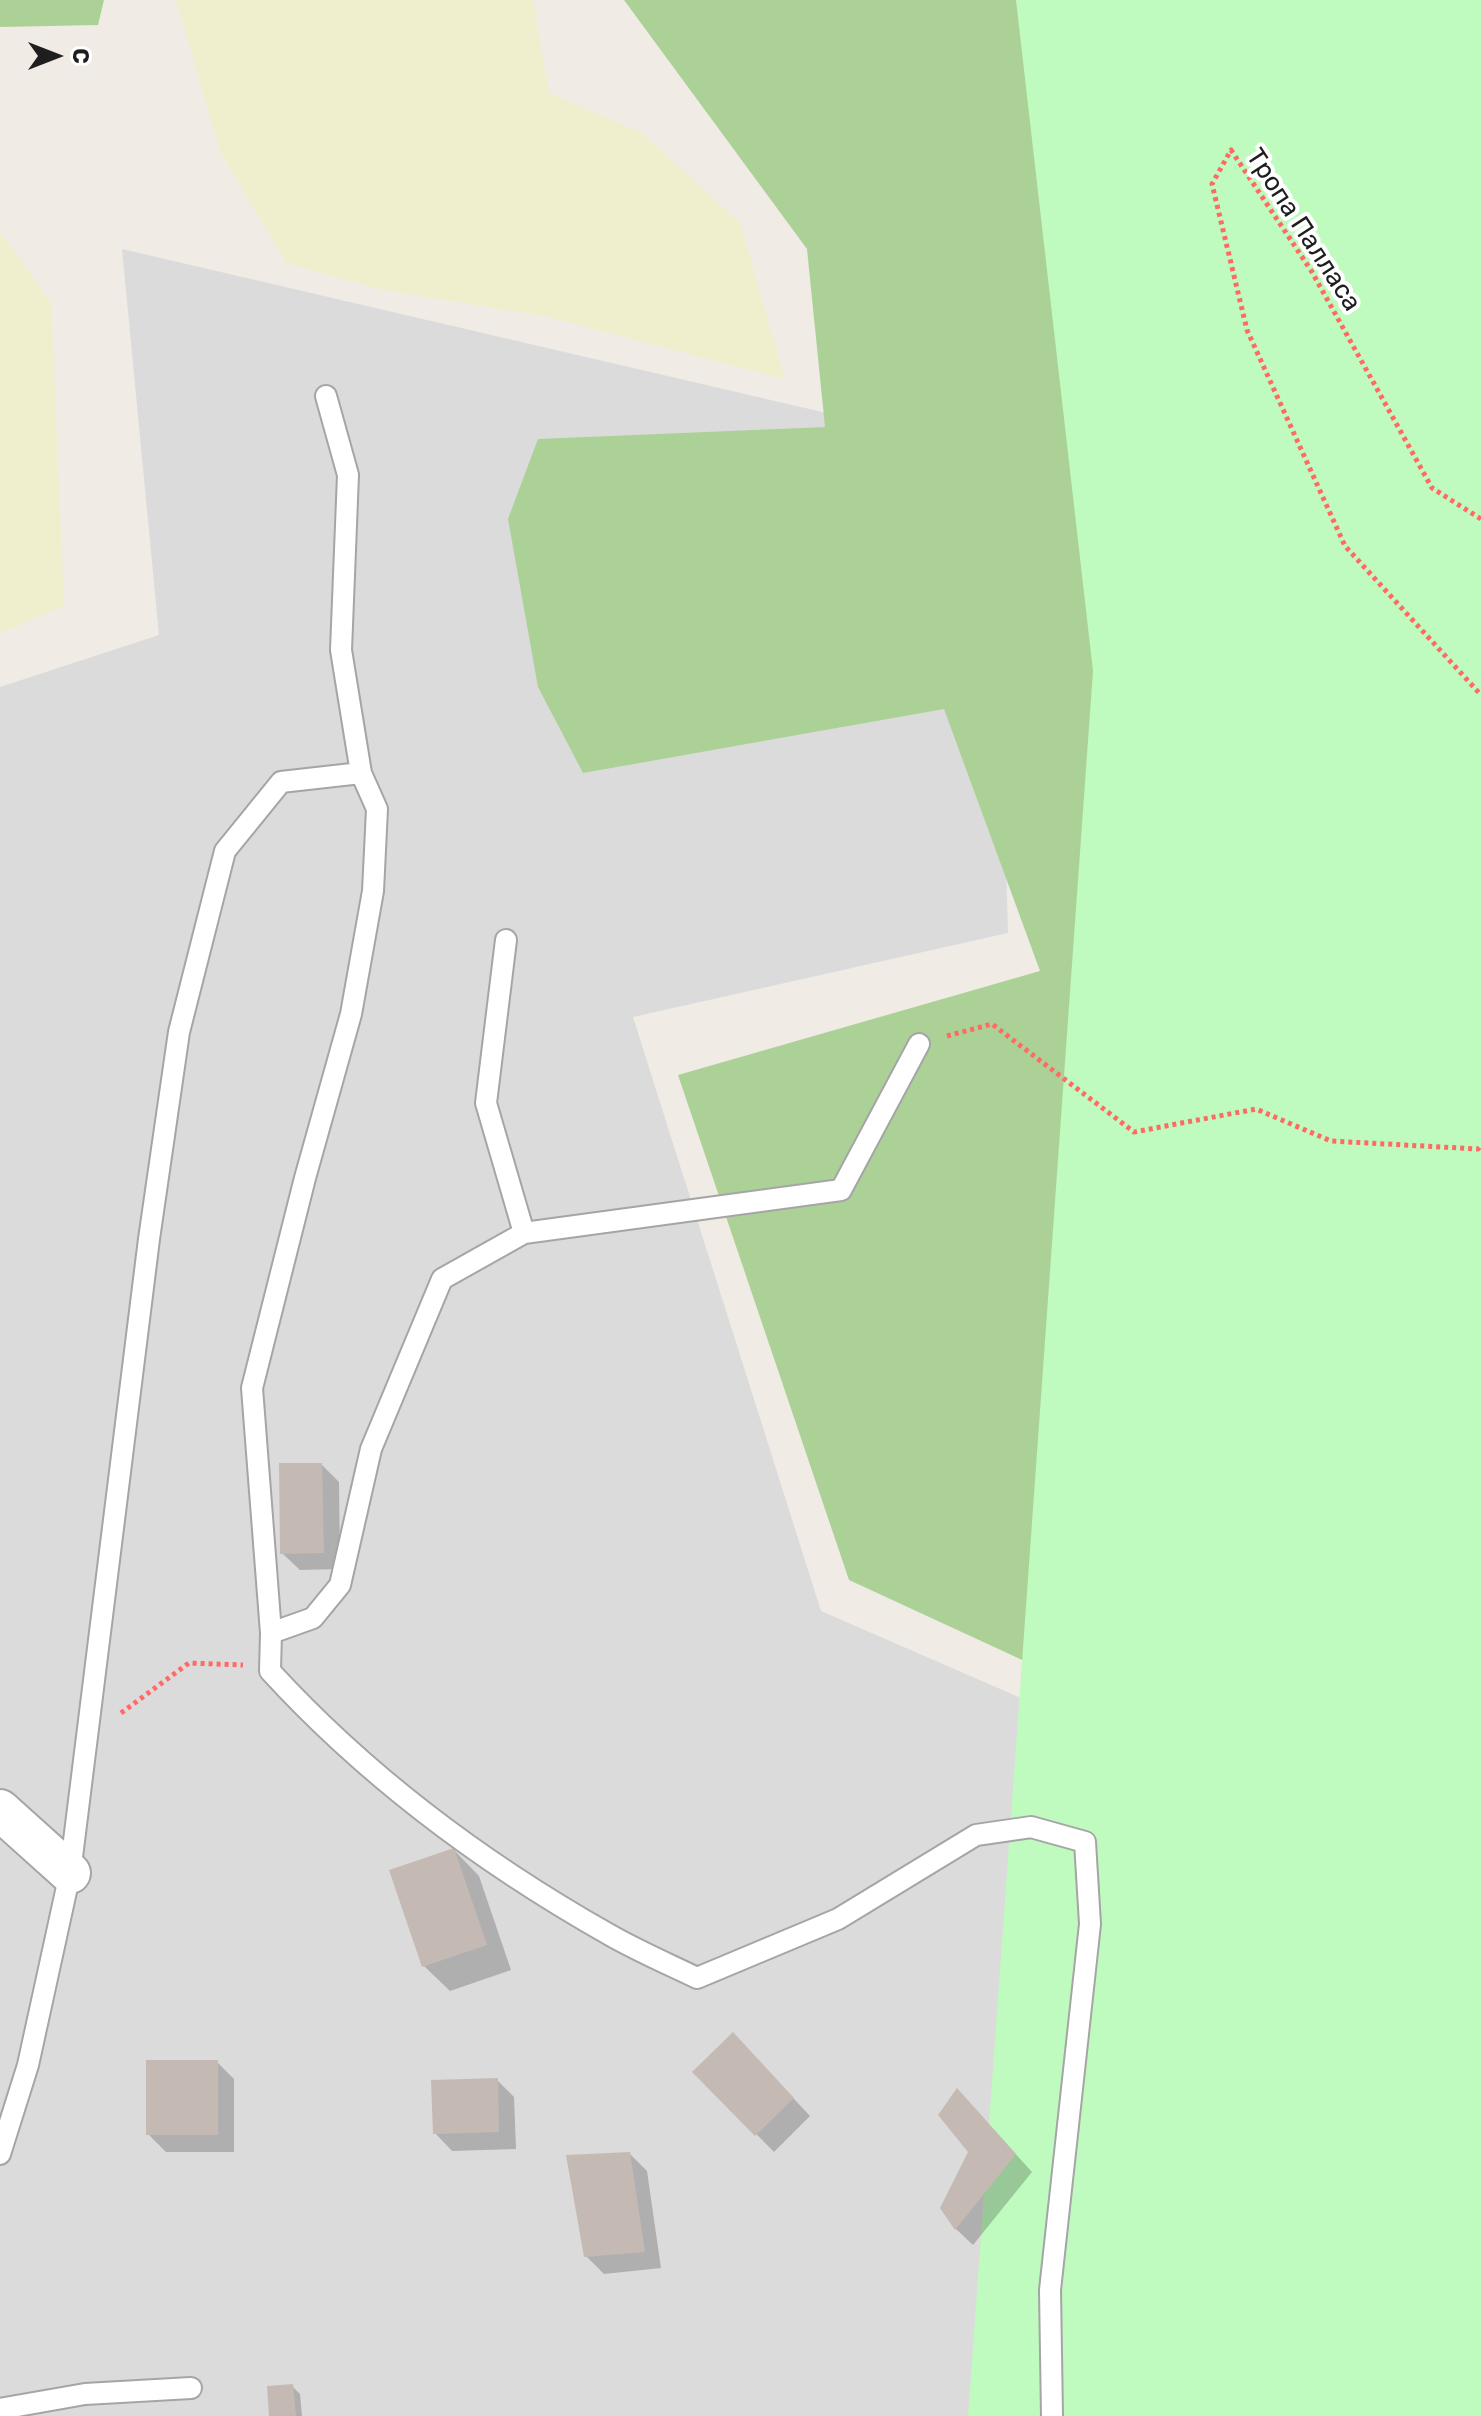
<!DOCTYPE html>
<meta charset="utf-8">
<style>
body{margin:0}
#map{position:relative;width:1481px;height:2416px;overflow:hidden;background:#f0ebe4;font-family:Rubik,sans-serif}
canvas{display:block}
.north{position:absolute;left:16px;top:16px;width:80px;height:80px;-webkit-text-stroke:6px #fff;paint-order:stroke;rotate:90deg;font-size:22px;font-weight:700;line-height:32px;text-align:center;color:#1e1e1e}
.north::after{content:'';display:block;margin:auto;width:28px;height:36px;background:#1e1e1e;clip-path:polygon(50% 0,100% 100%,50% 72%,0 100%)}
</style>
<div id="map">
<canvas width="1481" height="2416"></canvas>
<div class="north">С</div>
</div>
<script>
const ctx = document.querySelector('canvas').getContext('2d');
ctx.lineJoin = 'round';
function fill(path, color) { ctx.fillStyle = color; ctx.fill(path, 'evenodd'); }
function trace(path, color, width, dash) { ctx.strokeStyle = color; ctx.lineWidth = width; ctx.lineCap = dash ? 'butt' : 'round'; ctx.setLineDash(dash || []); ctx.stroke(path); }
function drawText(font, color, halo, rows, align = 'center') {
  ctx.font = font + ' Rubik,sans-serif'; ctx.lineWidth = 8; ctx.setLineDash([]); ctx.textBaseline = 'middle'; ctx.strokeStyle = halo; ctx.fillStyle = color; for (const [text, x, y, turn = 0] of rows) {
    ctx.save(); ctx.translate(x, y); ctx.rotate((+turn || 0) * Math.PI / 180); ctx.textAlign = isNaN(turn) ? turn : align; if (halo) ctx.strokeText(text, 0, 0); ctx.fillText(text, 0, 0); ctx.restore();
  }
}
const residential = new Path2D(`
 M122,249L994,452L1008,933L633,1017L821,1611L1083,1725L1093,2416H0V687L159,635Z`);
const farmland = new Path2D(`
 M176,0H533L549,93L642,133L740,223L785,379L544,316L384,290L286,263L220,151Z
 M0,232L51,303L64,606L0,633Z`);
const forest = new Path2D(`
 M0,0H104L98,25L0,27Z
 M624,0H1481L1189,1737L849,1580L678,1075L1040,971L944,709L583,773L538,687L508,519L538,439L825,427L807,249Z`);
const park = new Path2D(`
 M1016,0H1481V2416H968L1093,671Z`);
const shadow = new Path2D(`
 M322,1465L339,1482L340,1569L300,1570L282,1553Z
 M454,1850L479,1876L511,1970L450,1991L424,1966Z
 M750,2052L810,2116L774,2152L695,2072Z
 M217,2062L234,2079V2152H166L148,2134Z
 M497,2080L514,2097L516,2149L452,2151L435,2133Z
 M974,2108L1032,2172L973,2245L956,2229L942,2208L971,2152Z
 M630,2154L647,2171L661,2268L604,2274L586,2256Z
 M292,2386L300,2394L302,2416H271Z`);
const building = new Path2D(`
 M279,1463H322L324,1553L280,1554Z
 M454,1848L487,1945L422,1967L389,1870Z
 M733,2032L794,2098L755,2136L692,2072Z
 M146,2060H218V2135H146Z
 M498,2078L499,2132L433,2134L431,2080Z
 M957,2088L1016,2154L955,2230L940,2208L968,2152L938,2115Z
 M630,2152L645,2252L584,2257L566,2155Z
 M293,2384L296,2416H269L267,2386Z`);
const path = new Path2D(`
 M1481,519L1432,488L1312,272L1231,150L1212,184L1247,330L1345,546L1481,695
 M947,1036L992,1024L1134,1132L1256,1109L1331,1141L1478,1149L1481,1145
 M121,1713L189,1663L243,1665`);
const lane = new Path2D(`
 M326,396L348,475L341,650L361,773
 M506,940L486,1103L524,1233
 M271,1633L313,1618L340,1585L371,1449L442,1279L524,1233L841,1190L919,1044
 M0,2154L28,2065L70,1873L149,1239L179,1032L225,851L281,782L361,773L377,809L373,891L351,1014L305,1178L252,1388L271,1633L270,1671C368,1778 484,1864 610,1935C638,1951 668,1964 697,1978L838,1919L976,1835L1031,1827L1085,1842L1090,1924L1050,2290L1052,2416
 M0,2409L85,2394L191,2388`);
const street = new Path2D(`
 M0,1810L70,1873`);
const streetNames = [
 ["Тропа Палласа",1303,230,57]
];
fill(residential, '#dcdbdb');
fill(farmland, '#efefce');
fill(forest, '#acd197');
fill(park, '#bffbbf');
fill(shadow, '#0003');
fill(building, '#c4bab3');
trace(lane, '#a5a5a5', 24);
trace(street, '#a5a5a5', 44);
trace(path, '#ff6a65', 5, [4, 4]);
trace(lane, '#fff', 20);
trace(street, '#fff', 40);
drawText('26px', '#1e1e1e', '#fff', streetNames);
</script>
